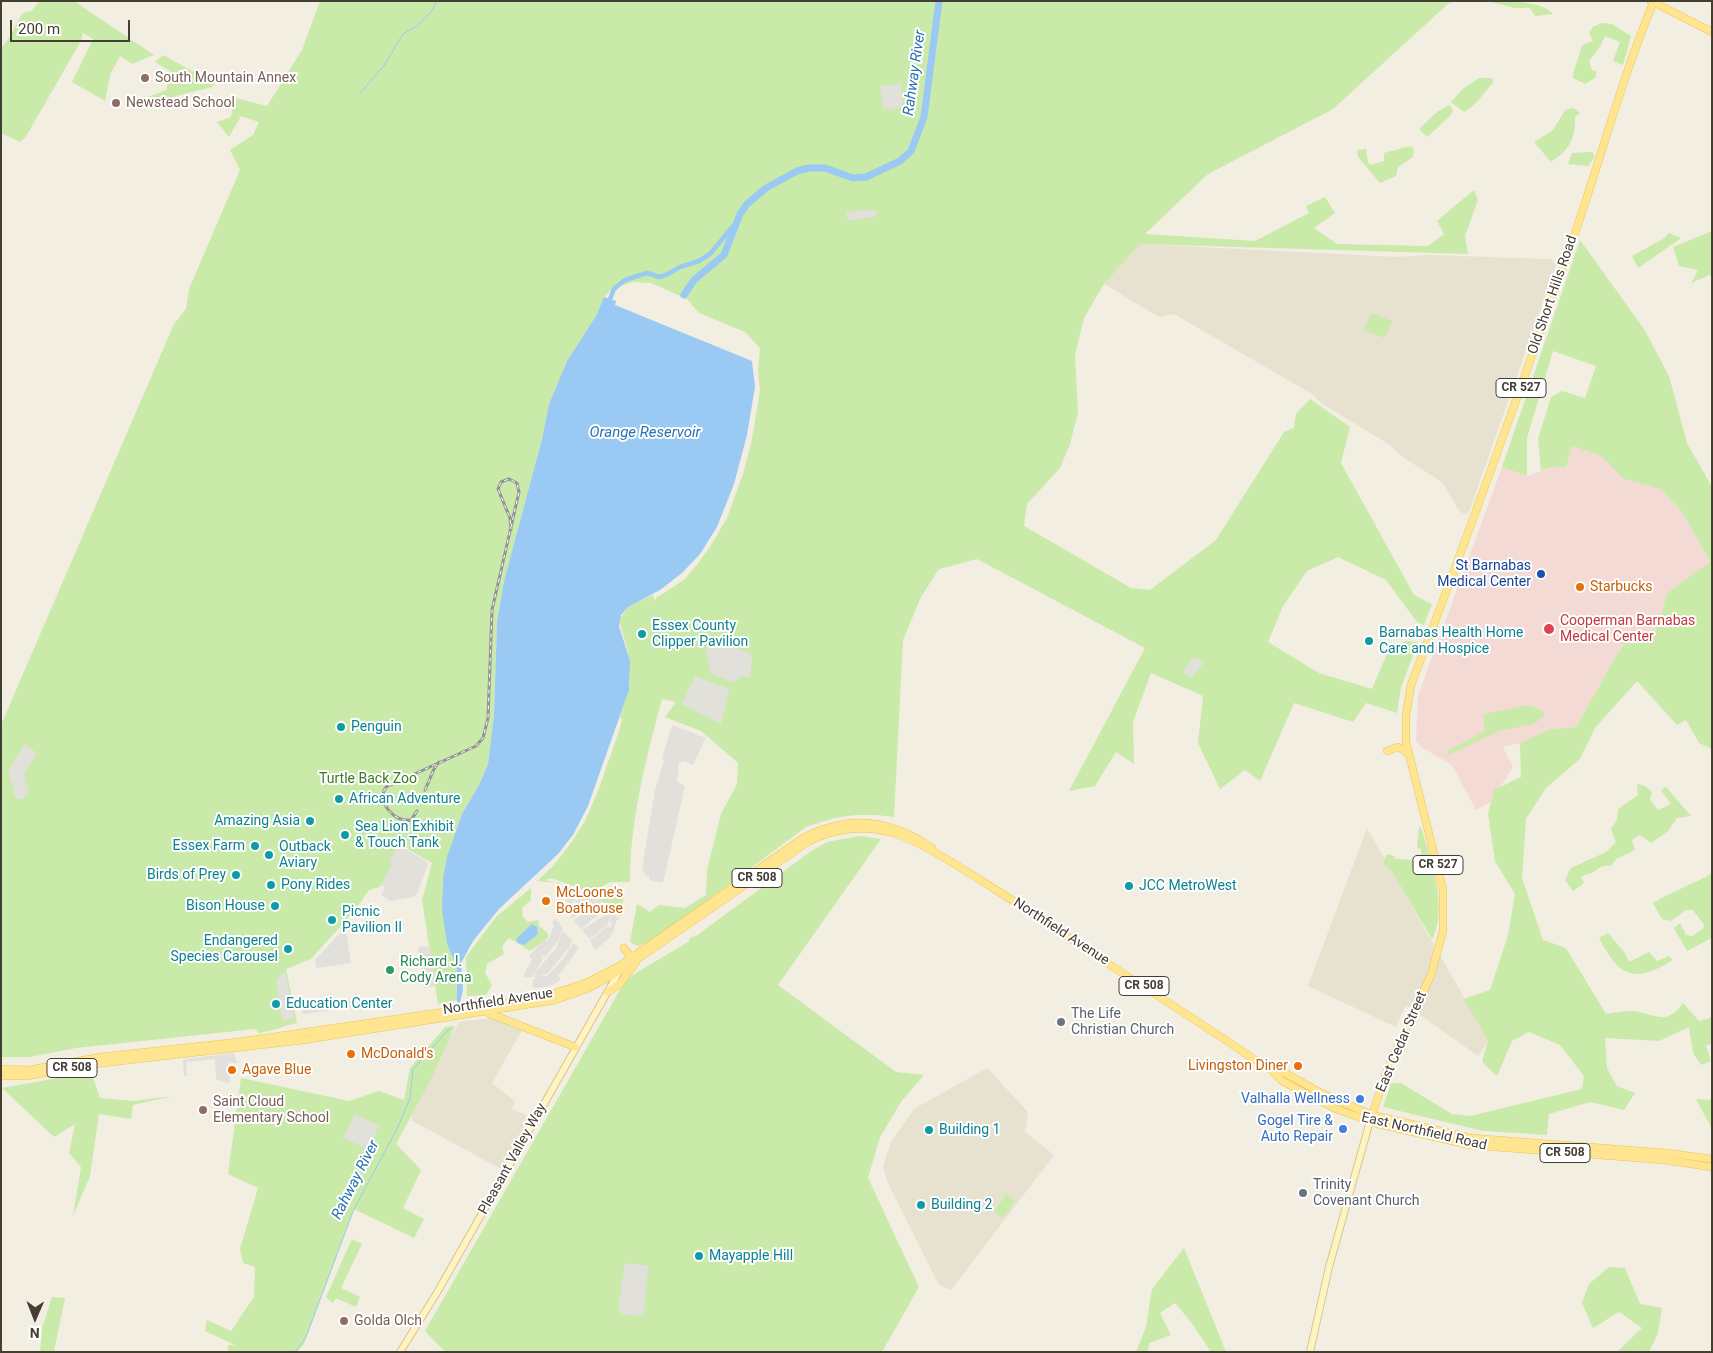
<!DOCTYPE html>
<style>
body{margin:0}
#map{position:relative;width:1713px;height:1353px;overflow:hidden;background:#f2eee2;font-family:Roboto,sans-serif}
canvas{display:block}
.frame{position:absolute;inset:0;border:2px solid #443e33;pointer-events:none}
.north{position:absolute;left:10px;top:1293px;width:50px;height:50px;-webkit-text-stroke:4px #fff;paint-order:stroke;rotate:181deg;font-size:14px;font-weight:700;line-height:20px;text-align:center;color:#443e33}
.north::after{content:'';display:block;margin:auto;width:18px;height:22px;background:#443e33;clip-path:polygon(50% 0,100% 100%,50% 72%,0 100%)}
.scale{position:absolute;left:10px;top:20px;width:120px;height:22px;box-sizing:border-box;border:2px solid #443e33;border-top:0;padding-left:6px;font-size:15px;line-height:18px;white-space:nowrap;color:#443e33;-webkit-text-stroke:4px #fff;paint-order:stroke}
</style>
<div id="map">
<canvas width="1713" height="1353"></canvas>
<div class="frame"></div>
<div class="north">N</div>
<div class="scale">200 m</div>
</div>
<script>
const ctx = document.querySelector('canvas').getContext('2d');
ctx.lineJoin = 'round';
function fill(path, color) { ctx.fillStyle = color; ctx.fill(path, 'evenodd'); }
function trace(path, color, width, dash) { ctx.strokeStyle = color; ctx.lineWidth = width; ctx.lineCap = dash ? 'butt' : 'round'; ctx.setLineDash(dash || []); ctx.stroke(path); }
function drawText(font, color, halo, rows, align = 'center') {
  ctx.font = font + ' Roboto,sans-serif'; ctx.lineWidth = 4; ctx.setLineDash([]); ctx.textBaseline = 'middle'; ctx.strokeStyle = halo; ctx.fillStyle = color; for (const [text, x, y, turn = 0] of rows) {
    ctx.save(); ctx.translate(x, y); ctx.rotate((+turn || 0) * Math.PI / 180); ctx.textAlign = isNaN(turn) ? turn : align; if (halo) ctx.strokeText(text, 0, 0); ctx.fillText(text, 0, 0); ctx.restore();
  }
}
const residential = new Path2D(`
 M1140,244L1398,257L1426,255L1550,259L1555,262L1556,265L1469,512L1465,514L1460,512L1442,482L1404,458L1390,445L1321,403L1312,394L1174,314L1159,317L1104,284Z
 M1367,828L1489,1041L1478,1056L1406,1005L1396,1027L1308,986Z
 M490,1018L522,1030L492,1083L515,1101L512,1109L531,1118L501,1169L411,1120L417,1096L459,1022Z
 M987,1068L1028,1112L1025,1132L1054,1155L951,1290L939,1285L887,1181L883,1166L891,1142L914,1109Z`);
const medical = new Path2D(`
 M1572,446L1601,456L1624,478L1661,489L1682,512L1710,562L1667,593L1660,621L1651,637L1628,640L1617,654L1576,727L1550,729L1520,743L1503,747L1513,767L1491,802L1476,810L1452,765L1421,747L1416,741L1418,696L1502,467L1527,476L1552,467H1566Z`);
const green = new Path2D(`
 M40,1H74L154,55L132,64L120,56L110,75L105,101L72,82L93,39L83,33L81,41L25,138L20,142L1,133V48C11,39 15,24 23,13L31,11Z
 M320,1H1456L1449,3L1333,109L1208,174L1145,234L1255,241L1309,213L1306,206L1325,197L1335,213L1314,228L1337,244L1428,246L1444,234L1437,221L1474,190L1478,200L1465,236L1468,254L1140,244L1104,284L1084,318L1075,355L1078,413L1070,444L1060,468L1027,504L1024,526L1131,588L1150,590L1216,540L1284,432L1294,428L1296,414L1310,399L1350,427L1341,463L1414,595L1432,604L1424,625L1417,622L1386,580L1338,557L1307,571L1283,606L1268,642L1319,673L1372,689L1389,649L1406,641L1418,642L1401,688L1397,713L1366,703L1353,722L1294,703L1260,781L1245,770L1220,789L1198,743L1203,696L1151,673L1133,722L1134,764L1116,752L1095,786L1069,791L1145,648L977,559L939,569L921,597L903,640L894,817C859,812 839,815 806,827L655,939L638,946L630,942L637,904L650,912L659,905L685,908L706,895L707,870L721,814L737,784L738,763L701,731L665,717L676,702L662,699C646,759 630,819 630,882H611L590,892L551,878L546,880L578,890L579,892L558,883L537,881L553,866L571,843L585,821L598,791L619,731L622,720L620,717L630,684L628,652L619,620L628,607L652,595L656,601V598L684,580L696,566L710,547L727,518L743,474L751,444L760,390L758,371L760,348L745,332L699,313L687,299L651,283L634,282L613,288L604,297L596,316L567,361L549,404L542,439L504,581L497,622L494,714L488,764L479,785L462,814L445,867L442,887L447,944L457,969V1000L438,1004L422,900L432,863L401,845L397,847L391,867L380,887L369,890L356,909L311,959L286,969L297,1023C283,1026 273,1031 259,1033L255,1029L76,1048L30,1057H1V725L174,324L186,309L189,289L240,170L230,150L253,135L259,122L241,116L229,137L217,122L231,117L235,98L267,106L302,50Z
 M1487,1C1507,1 1541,0 1553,14L1535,16L1530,8H1515Z
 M1601,23L1612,24L1631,36L1623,65L1613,61L1620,42L1605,36L1600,47L1589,61L1592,70L1597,72L1595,78L1585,84L1573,78C1574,66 1580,56 1582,45L1593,41L1589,33L1593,27Z
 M163,55L194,72L217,81L212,87L161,100L144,110L145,98L166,90L171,72L155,62Z
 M1479,78H1492L1493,83C1483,93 1476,106 1464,112L1451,102L1464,88Z
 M1449,105L1453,110L1450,116L1427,137L1419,129L1438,111Z
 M1573,108L1580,113L1575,117C1575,140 1570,149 1551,162L1534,142L1553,130L1565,110Z
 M1410,146L1414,149L1413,157L1398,167L1396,176L1380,183L1358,157L1357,150L1366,149L1368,162L1371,165L1384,161V153Z
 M1592,152L1595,156L1588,166L1568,164L1572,153Z
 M1712,231V274L1691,283L1698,270L1679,266L1673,247Z
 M1669,233L1681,238L1638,268L1632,256L1663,239Z
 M1580,240L1644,329L1669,376L1687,443L1712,487V603L1710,605L1712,608V749L1699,743L1686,720L1677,725L1637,681L1595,728L1580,759L1546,788L1526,819L1522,878L1543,940L1566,948L1606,1014C1614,1013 1622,1011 1630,1011C1653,1011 1665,1029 1683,1003L1699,1021L1712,1017V1043L1706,1046L1711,1061L1701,1065L1693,1053L1689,1027L1659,1041L1605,1038L1607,1068L1617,1086L1635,1093L1624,1110L1590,1102L1549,1114L1547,1135L1483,1131L1383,1107L1391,1083H1401L1452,1114L1470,1116L1582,1089L1584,1076L1560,1045L1529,1032L1512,1041L1497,1076L1482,1062L1488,1041L1464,999L1490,990L1508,935L1515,894L1495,861L1488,814L1494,790L1521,777L1520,743L1550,729L1576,727L1617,654L1628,640L1651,637L1660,621L1667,593L1710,562L1682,512L1661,489L1624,479L1601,456L1572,446L1566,467H1552L1541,470L1538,439L1551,397L1562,391L1585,398L1596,366L1553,351L1527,438V476L1502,467Z
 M1371,313L1392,321L1385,338L1364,330Z
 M1528,705L1541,710L1545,715L1534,724L1499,731L1447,756L1449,750L1485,731L1483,714Z
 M1637,784L1645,786L1652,792L1650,800L1658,810L1671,804L1661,790L1666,787L1691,816L1677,818L1668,831L1651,843L1640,835L1632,840L1635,850L1616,859L1611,866C1601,865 1600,868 1592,873C1588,875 1585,874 1581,877L1584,883L1573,891L1565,880L1571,868L1606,852L1616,842L1611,829L1617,820L1618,809L1638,795Z
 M1419,827H1421C1430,859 1449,908 1432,939L1391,870L1383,863L1387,854L1394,856L1395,859L1417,860L1418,857H1421V849L1417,848Z
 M860,836L881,839L778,985L896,1072L924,1075L901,1102L880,1137L868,1178L919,1287L882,1352H445L425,1331L626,979L688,942L691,937L696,936L810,852L827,842Z
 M1712,873V938L1687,951L1674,928L1680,923L1686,935L1692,936L1703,929L1704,925L1693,910H1686L1671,921L1662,919L1653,903C1672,891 1693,885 1712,873Z
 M531,888V900L522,908L523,917L528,922L538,920L539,926L548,933V938L530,951L509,938L502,946L504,954L487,964L485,973L492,985L486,995L467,996L466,957L496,917Z
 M610,889L624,891L621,917L596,896Z
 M1608,933L1625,953L1629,962L1649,952L1657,961L1669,956L1673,960C1634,984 1619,977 1599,938Z
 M455,1026L431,1079L396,1144L421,1170L403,1208L424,1219L414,1238L354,1209L304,1344L297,1352H228V1345H235L205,1331L207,1320L231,1331L254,1297L255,1267L243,1263L240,1249L258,1188L228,1174L241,1078L349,1101L379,1091L404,1100L410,1068L445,1027Z
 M91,1072L100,1098L133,1101L173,1096L133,1105L131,1119L99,1114L90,1176L73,1216L81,1167L69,1153L75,1124L54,1137L2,1088Z
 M1696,1099L1712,1100V1129Z
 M1007,1194L1015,1201L1003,1218L994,1211Z
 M352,1239L362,1244L341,1288L360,1297L356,1307L336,1298L333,1303L326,1297Z
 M1184,1248L1226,1352H1211L1191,1322L1175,1303L1160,1313L1171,1335L1149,1343L1148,1352H1136L1146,1327L1152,1289Z
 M1609,1267L1625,1268L1640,1304L1662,1308L1658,1333L1649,1352H1617L1642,1328L1619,1312L1593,1328L1582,1303L1589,1284Z
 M52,1297L65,1298L54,1352H40L42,1328Z`);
const parking = new Path2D(`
 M901,84L902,108L883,109L880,86Z
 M860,210H877L876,216L848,221L846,213Z
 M713,641L747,652L752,656L750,678L742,676L734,682L711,674L706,647Z
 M1193,657L1196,659L1198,657L1203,664L1192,678L1183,672Z
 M695,676L729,689L721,724L682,704Z
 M672,725L706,738L693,765L683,761L679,763L677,782L685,786L663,883L649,880V876H646L642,868L655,790L664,761L662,758Z
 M24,744L37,753L24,774L29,793L23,799H17L13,794L14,788L8,772Z
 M399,845H403L404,848L425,860L428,864L417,894L413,897L390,901L381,895L385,887L381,885L391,867L390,859Z
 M572,893L583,894L596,901L599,898L619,919L616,921L614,931L610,935L611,937L595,950L590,940L608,926L610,928L612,923L607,920L609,924L589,939L582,930L605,915L599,910L600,913L581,929L574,920L595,906L588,902L590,905L573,918L566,909L579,899L581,901L582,900L578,898L569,905L565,899Z
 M555,918L563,928L558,941L545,957L543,955L541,957L543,959L532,977H523L532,959L529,956L545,939L548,941L554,925L552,923Z
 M346,931L351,963L316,968L315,960L341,932Z
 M563,931L572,940L569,948L546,975L544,973L542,977L547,976L550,973L564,958L573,943L579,948L558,976L561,978L556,983L548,987L533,988V979L537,978L534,977L535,973L556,948Z
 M430,946L435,986L424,988L418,947Z
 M283,973L286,974L294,1019L282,1020L276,980Z
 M352,999L353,1007L303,1014L302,1006Z
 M234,1053L237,1063H229L228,1060L230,1082L228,1084L216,1079L215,1059L186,1062L187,1076H184L183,1060L185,1059Z
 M355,1114L379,1126L368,1149L343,1138Z
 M625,1263L648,1266L644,1313L641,1316L622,1314L618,1308Z`);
const water = new Path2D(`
 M604,297L616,301L615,305L752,361L755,387L747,435L734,484L717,527L700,554L682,573L660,590L628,607L621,615L619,626L630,661L629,690L588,806L573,835L558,854L499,909L473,941L461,963L463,990L460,1003L457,1004V969L447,944L442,910L443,878L447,857L462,814L479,785L488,764L494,714L497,622L504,581L542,439L549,404L567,361L596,316Z
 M532,924L537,927L538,934L524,945L518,943L516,939Z`);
const stream = new Path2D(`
 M360,93L383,67L403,34L417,26L431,12L437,1
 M295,1352L306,1337L354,1209L397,1129L410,1098L413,1069L450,1028`);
const canal = new Path2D(`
 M610,299L614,289L625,280L647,273L659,277L666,275L680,267L699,261L710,254L734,225`);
const river = new Path2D(`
 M684,295L694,280L724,255L740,214L747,204L766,188L797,171L809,168H825L853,178L866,177L900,161L911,151L924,117L939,1`);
const secondary = new Path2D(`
 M400,1352L438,1291L620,970
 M1310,1352L1329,1267L1370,1121`);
const primary = new Path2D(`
 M1651,1L1712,32
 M1387,751L1398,747L1408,753
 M624,948L630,956H634
 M608,992L620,984L636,962
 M488,1013L575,1047
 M1,1069L29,1070L101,1057L239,1042L540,998L586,983L621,965L803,838C850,814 890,819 932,848
 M1271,1070L1282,1081L1336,1109L1378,1124L1470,1145L1665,1160L1712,1167
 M1,1076H26L102,1063L303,1040L555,1000L589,988L620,971L809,841C837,828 863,825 893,833C921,841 967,872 993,888C1025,908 1056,929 1087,950C1143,987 1200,1022 1255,1060L1269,1068L1285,1073L1321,1093L1372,1115L1471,1138L1666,1153L1712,1159
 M1370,1121L1388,1068L1431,975L1443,931V890L1406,742V715L1411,685C1469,533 1524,380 1577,227C1603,151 1623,75 1654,1`);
const rail = new Path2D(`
 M425,790L434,769L439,762
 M417,811L411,820C394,823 376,801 386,787L476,746L483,738L488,718L492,610L519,492L517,483L509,479L501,482L498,489L510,518L511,529`);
const markers = [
 [145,78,5,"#8d6e63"],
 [116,103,5,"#8d6e63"],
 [1541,574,5,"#1a4fb4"],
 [1580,587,5,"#e8710a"],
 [1549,629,6,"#e0444e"],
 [642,634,5,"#0f9aa8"],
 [1369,641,5,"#0f9aa8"],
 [341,727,5,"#0f9aa8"],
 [339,799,5,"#0f9aa8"],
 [310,821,5,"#0f9aa8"],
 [345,835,5,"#0f9aa8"],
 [255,846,5,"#0f9aa8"],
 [269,855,5,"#0f9aa8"],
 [236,875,5,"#0f9aa8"],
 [271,885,5,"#0f9aa8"],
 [1129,886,5,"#0f9aa8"],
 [546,901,5,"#e8710a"],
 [275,906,5,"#0f9aa8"],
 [332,920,5,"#0f9aa8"],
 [288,949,5,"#0f9aa8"],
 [390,970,5,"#2e9e5b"],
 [276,1004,5,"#0f9aa8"],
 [1061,1022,5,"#6b7280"],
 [351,1054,5,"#e8710a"],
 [1298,1066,5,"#e8710a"],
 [232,1070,5,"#e8710a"],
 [1360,1099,5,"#3f7fe0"],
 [203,1110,5,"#8d6e63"],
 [1343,1129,5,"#3f7fe0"],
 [929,1130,5,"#0f9aa8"],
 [1303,1193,5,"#6b7280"],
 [921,1205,5,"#0f9aa8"],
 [699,1256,5,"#0f9aa8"],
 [344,1321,5,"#8d6e63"]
];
const shields = [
 [1521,388,50],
 [1438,865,50],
 [757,878,50],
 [1144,986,50],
 [72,1068,50],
 [1565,1153,50]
];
const shieldNames = [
 ["CR 527",1521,388],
 ["CR 527",1438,865],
 ["CR 508",757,878],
 ["CR 508",1144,986],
 ["CR 508",72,1068],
 ["CR 508",1565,1153]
];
const educationNames = [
 ["South Mountain Annex",155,78],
 ["Newstead School",126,103],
 ["Saint Cloud",213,1102],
 ["Elementary School",213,1118],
 ["Golda Olch",354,1321]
];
const streetNames = [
 ["Old Short Hills Road",1553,295,-71],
 ["Northfield Avenue",1061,932,33],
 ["Northfield Avenue",498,1002,-9],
 ["East Cedar Street",1402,1042,-67],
 ["East Northfield Road",1424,1132,13],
 ["Pleasant Valley Way",513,1159,-61]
];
const transitNames = [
 ["St Barnabas",1531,566],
 ["Medical Center",1531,582]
];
const foodNames = [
 ["Starbucks",1590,587],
 ["McLoone's",556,893],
 ["Boathouse",556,909],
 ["McDonald's",361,1054],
 ["Livingston Diner",1288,1066,"right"],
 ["Agave Blue",242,1070]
];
const healthNames = [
 ["Cooperman Barnabas",1560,621],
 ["Medical Center",1560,637]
];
const cultureNames = [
 ["Essex County",652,626],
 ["Clipper Pavilion",652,642],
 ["Barnabas Health Home",1379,633],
 ["Care and Hospice",1379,649],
 ["Penguin",351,727],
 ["African Adventure",349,799],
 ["Amazing Asia",300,821,"right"],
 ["Sea Lion Exhibit",355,827],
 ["& Touch Tank",355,843],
 ["Essex Farm",245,846,"right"],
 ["Outback",279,847],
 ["Aviary",279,863],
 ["Birds of Prey",226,875,"right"],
 ["Pony Rides",281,885],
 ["JCC MetroWest",1139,886],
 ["Bison House",265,906,"right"],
 ["Picnic",342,912],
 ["Pavilion II",342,928],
 ["Endangered",278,941,"right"],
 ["Species Carousel",278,957,"right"],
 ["Education Center",286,1004],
 ["Building 1",939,1130],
 ["Building 2",931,1205],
 ["Mayapple Hill",709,1256]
];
const parkNames = [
 ["Turtle Back Zoo",368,779]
];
const leisureNames = [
 ["Richard J.",400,962],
 ["Cody Arena",400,978]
];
const worshipNames = [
 ["The Life",1071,1014],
 ["Christian Church",1071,1030],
 ["Trinity",1313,1185],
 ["Covenant Church",1313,1201]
];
const shopNames = [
 ["Valhalla Wellness",1350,1099],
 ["Gogel Tire &",1333,1121],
 ["Auto Repair",1333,1137]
];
const waterNames = [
 ["Rahway River",915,73,-82],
 ["Orange Reservoir",645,433],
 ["Rahway River",356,1180,-63]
];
fill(residential, '#e7e1d0');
fill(medical, '#f4dad5');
fill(green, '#c9eaa8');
fill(parking, '#e2e0db');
fill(water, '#9acaf4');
trace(stream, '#9acaf4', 1);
trace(canal, '#9acaf4', 4.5);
trace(river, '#9acaf4', 7);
trace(secondary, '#d5c68f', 8);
trace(primary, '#eac659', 8);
trace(secondary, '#fff3c0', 6);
trace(primary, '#ffe58f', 7);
trace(rail, '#939393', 3);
trace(rail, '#fff', 1, [4]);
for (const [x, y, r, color] of markers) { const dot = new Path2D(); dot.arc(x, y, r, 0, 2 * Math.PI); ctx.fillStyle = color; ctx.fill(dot); trace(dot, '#fff', 2); }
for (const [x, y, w] of shields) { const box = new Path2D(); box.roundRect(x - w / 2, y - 9.5, w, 19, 4); ctx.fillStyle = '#fff'; ctx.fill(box); trace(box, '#443e33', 1); }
drawText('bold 12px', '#443e33', null, shieldNames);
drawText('14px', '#785e54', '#fff', educationNames, 'left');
drawText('14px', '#443e33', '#fff', streetNames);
drawText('14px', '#164399', '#fff', transitNames, 'right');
drawText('14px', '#c56008', '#fff', foodNames, 'left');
drawText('14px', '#be3a42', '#fff', healthNames, 'left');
drawText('14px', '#0d838f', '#fff', cultureNames, 'left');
drawText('14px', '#3f7823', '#fff', parkNames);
drawText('14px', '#27864d', '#fff', leisureNames, 'left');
drawText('14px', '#5b616d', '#fff', worshipNames, 'left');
drawText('14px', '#366cbe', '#fff', shopNames, 'right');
drawText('italic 15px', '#2771b5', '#fff', waterNames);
</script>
